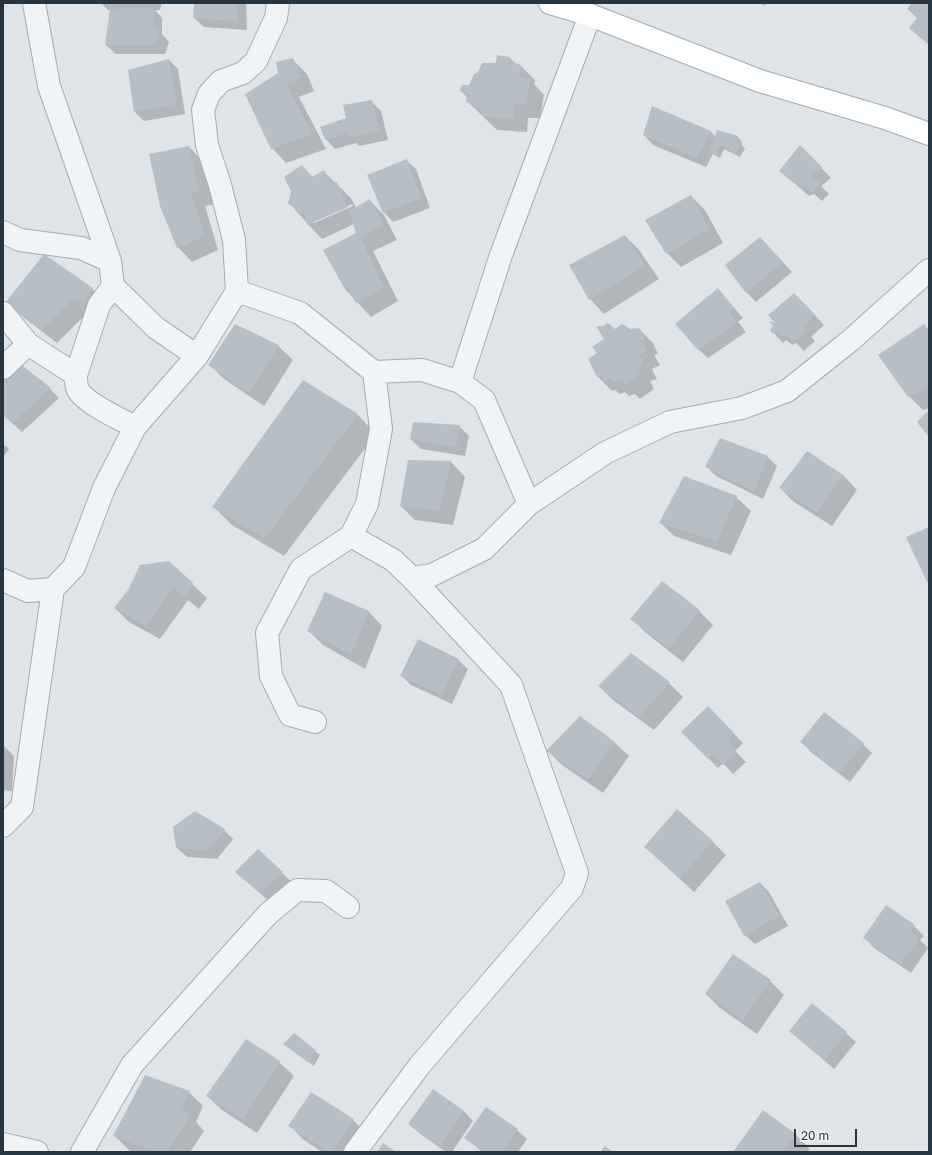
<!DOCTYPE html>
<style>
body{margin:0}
#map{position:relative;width:932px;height:1155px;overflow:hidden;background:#dfe4e9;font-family:"Golos Text",sans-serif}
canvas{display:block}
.frame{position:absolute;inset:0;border:4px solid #273540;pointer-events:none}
.scale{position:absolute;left:794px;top:1129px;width:63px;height:18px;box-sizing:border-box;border:2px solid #273540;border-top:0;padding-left:5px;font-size:12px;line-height:14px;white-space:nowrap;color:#273540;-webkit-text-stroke:3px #eef3f6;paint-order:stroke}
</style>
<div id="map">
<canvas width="932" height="1155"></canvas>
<div class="frame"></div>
<div class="scale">20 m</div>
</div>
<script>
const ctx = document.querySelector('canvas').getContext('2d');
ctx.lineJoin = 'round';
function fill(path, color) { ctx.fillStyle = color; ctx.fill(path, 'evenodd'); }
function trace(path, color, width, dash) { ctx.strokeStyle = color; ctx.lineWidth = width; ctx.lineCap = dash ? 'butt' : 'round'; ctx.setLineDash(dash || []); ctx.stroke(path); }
const shadow = new Path2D(`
 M101,3H162L160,10H155L162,18V34L169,42L165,54H116L106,45L111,10H108Z
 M195,3H246L247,30L204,27L194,18Z
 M761,3H767L764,6Z
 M913,3H929V45L918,19L908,9Z
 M498,57L510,58L516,64L521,66L535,80L534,84L544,95L540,118H528L527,132L497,130L467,101L468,98L461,91L497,64Z
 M292,59L307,74L314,91L299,97L326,149L286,163L272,148L279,73Z
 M169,60L178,69L185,114L144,121L135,112Z
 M371,101L381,111L388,140L359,146L356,143L335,149L326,139L347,119Z
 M653,107L711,132L716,137L718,131L738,137L742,142L741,144L745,149L740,157L724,149L720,158L713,154L706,167L653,145L644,135Z
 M800,146L831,178L821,186L829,194L822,201L814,194L809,196L781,171Z
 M189,147L203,161L213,205L205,206L218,250L192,262L178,247Z
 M406,160L416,169L430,208L393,222L384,212Z
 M302,166L313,177L323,171L351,198L356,208L370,201L384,215L397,240L373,251L398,301L371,317L345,289L324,251L357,233L354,224L322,239L308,224L298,213ZM352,204L353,206L314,223L312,222Z
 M691,196L705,210L723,243L681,267L667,253Z
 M625,236L639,250L659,279L604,314L590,299L570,266Z
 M770,248L792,272L756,302L747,293L726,265Z
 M92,289L106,303L88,312L57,343L22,316L7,302Z
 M718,289L743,318L738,322L746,332L708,358L698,349Z
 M804,303L824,325L811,337L815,341L804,351L796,343L792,345L786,340L783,343L771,330Z
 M235,325L278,346L293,360L264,406L224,379L210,365Z
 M924,325L929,330V408L923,410L909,396Z
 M639,329L653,343L658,354L654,355L660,365L652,369L657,379L650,381L654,389L640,399L635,394L629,396L625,392L620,394L615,390L612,391L597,376L598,353L606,339L615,330Z
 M3,381L50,389L59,398L22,432L3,415Z
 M303,381L358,415L376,434L284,556L232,525L213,506Z
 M459,426L469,436L465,456L421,449L411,439Z
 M3,444L9,449L3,457Z
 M768,457L777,466L763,499L716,476L706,466Z
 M451,462L465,477L453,525L415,520L401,506Z
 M843,475L857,490L832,526L794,502L780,488Z
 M736,497L751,511L731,555L674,536L660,522Z
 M192,584L207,598L199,609L188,600L160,639L129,622L115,608L129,590Z
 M368,611L382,626L365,669L323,645L309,631Z
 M699,611L713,625L683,662L646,633L632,619Z
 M458,660L468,669L452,704L411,685L402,676Z
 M669,683L683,697L654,730L613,700L599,686Z
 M708,708L743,743L735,751L746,762L733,774L723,763L718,768L683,732Z
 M614,742L629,756L603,793L562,765L548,751Z
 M802,742L863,744L872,753L850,782L811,752Z
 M3,745L14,756L12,791L3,790Z
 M224,830L233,839L217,859L187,857L177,848Z
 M712,841L726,855L694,892L645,847Z
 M236,872L282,873L292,882L270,902Z
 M760,883L769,892L788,926L755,944L745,935Z
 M886,907L914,926L924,936L920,940L928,948L911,973L874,948L865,938Z
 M770,981L784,995L757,1034L720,1008L706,994Z
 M812,1004L856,1042L834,1069L791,1031Z
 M294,1035L320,1055L314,1066L285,1044Z
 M279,1062L294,1076L257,1133L222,1110L207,1096Z
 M433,1090L464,1111L473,1121L452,1152H446L419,1133L409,1124Z
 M189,1092L203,1106L196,1122L204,1131L190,1152H133L129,1150L115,1136Z
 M353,1120L367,1134L356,1152H322L304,1140L290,1126Z
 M517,1130L527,1139L518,1152H482L466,1138Z
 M796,1135L810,1149L807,1152H734Z`);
const building = new Path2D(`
 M194,3H237L238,21L193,18Z
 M912,3H929V45L909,28L918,17L907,9Z
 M153,8V27L160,31L156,45H105L110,9Z
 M497,55L510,57L509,61L521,65L519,77L531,79L526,104H514L513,119L482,116V110L473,107V103L466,102L467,94L460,91L462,85H469L474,74L478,72L482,63H496Z
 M293,58L301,77L286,83L312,134L271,149L245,94L278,73L276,62Z
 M169,59L176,104L134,112L128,70Z
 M372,100L379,131L349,137L347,133L325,140L320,127L346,118L343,105Z
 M652,106L711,131L697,158L643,135Z
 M717,130L738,136L736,141L741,143L736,153L720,145L716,154L710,151Z
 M800,145L822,167L812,176L820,184L812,193L804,185L799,187L779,171Z
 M189,146L199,191L191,192L205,236L177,248L160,206L149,154Z
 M407,159L421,198L383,213L367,175Z
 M302,165L312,177L324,170L331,183L337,182L348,207L307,225L304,212L297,213L294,208L288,204L291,191L284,177Z
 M691,195L709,229L666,254L645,220Z
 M370,199L384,225L360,237L384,287L356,303L347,287L345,289L323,250L356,233L349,211Z
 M625,235L645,265L589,300L569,265Z
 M760,237L783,262L746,293L725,265Z
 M44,254L93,288L83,303L73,299L42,330L6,302Z
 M718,288L734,308L729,312L737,322L698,350L675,324Z
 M794,293L815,315L803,327L806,331L794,342L786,334L782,336L776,331L773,334L770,330L773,326L769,321L775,323L768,315Z
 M608,323L615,329L622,324L631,329L639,328L645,339L641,341L647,351L639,355L643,364L637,367L641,374L625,386L623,380L614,382L610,378L605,381L602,375L597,377L588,359L597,353L592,347L604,339L596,326H603Z
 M235,324L279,345L249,393L208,365Z
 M924,324L929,333V387L908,397L878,355Z
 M19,363L51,388L12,423L3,415V379Z
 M303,380L358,414L265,538L212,507Z
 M929,410V437L917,422Z
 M413,422L460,425L456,447L410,439Z
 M720,438L768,456L754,491L705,467Z
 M807,451L843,475L817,513L779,488Z
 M408,460L451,461L439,511L400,506Z
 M684,476L737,496L717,541L659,523Z
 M929,527V581L927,582L906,537Z
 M169,561L193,583L185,596L173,587L146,626L114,608L128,590L140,565Z
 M662,581L700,610L669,648L630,619Z
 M325,592L369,611L351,655L307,631Z
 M418,639L459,659L442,695L400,676Z
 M631,653L670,682L639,717L598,686Z
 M708,706L734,733L727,741L737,752L723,765L713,754L708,759L681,732Z
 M824,712L864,743L840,773L800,742Z
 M580,716L615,742L588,780L546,751Z
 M677,809L713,841L680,878L644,847Z
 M195,811L225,829L208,850L176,848L173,827Z
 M258,849L283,872L260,893L235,872Z
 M760,882L779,916L744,936L725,901Z
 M886,905L915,925L910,932L919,938L901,964L863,938Z
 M733,954L771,980L743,1020L705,994Z
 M812,1003L847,1032L824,1060L789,1031Z
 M294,1033L316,1050L309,1063L283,1044Z
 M246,1039L280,1061L243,1119L206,1096Z
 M145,1075L190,1091L182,1107L190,1116L167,1152H157L113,1136Z
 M433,1089L464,1111L440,1146L408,1124Z
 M311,1092L354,1119L332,1152H329L288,1126Z
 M486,1107L518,1129L502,1152H484L464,1138Z
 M763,1110L796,1134L783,1152H733Z
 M383,1143L396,1152H377Z
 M605,1146L613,1152H600Z`);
const minor = new Path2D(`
 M34,3L49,86L110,261
 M3,232L20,240L81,248L110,261L113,286L99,305L76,375C76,382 76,388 80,393C91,406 120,419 135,427
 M113,286L156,328L197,356
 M237,291L300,313L374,372L381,429L367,504L351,536L393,560L412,578L432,575L484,549L529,504L605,453L670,422L742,408L787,391L851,340L929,270
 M3,313L28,344L76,375
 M3,368L28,344
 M374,372L422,370L460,382L484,400L529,504
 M460,382L501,255L590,15
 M3,580L28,591L53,589L74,567L104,488L135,427L197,356L237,291L234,240L220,185L207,145L203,110L209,94L221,81L243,73L256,61L276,18L278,3
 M315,722L290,715L271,676L267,633L301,569L351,536
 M3,826L22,807L53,589
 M3,1144L37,1152
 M82,1152L132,1065L268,914L297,890L326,891L348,907
 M355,1152L420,1065L572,888L577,873L511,685L412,578`);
const major = new Path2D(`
 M550,3L590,15L760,81L885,118L929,134`);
fill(shadow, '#0003');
fill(building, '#b6bfc6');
trace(minor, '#a4acb3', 24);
trace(major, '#9dabb5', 24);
trace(minor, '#f1f4f7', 22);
trace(major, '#fff', 22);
</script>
